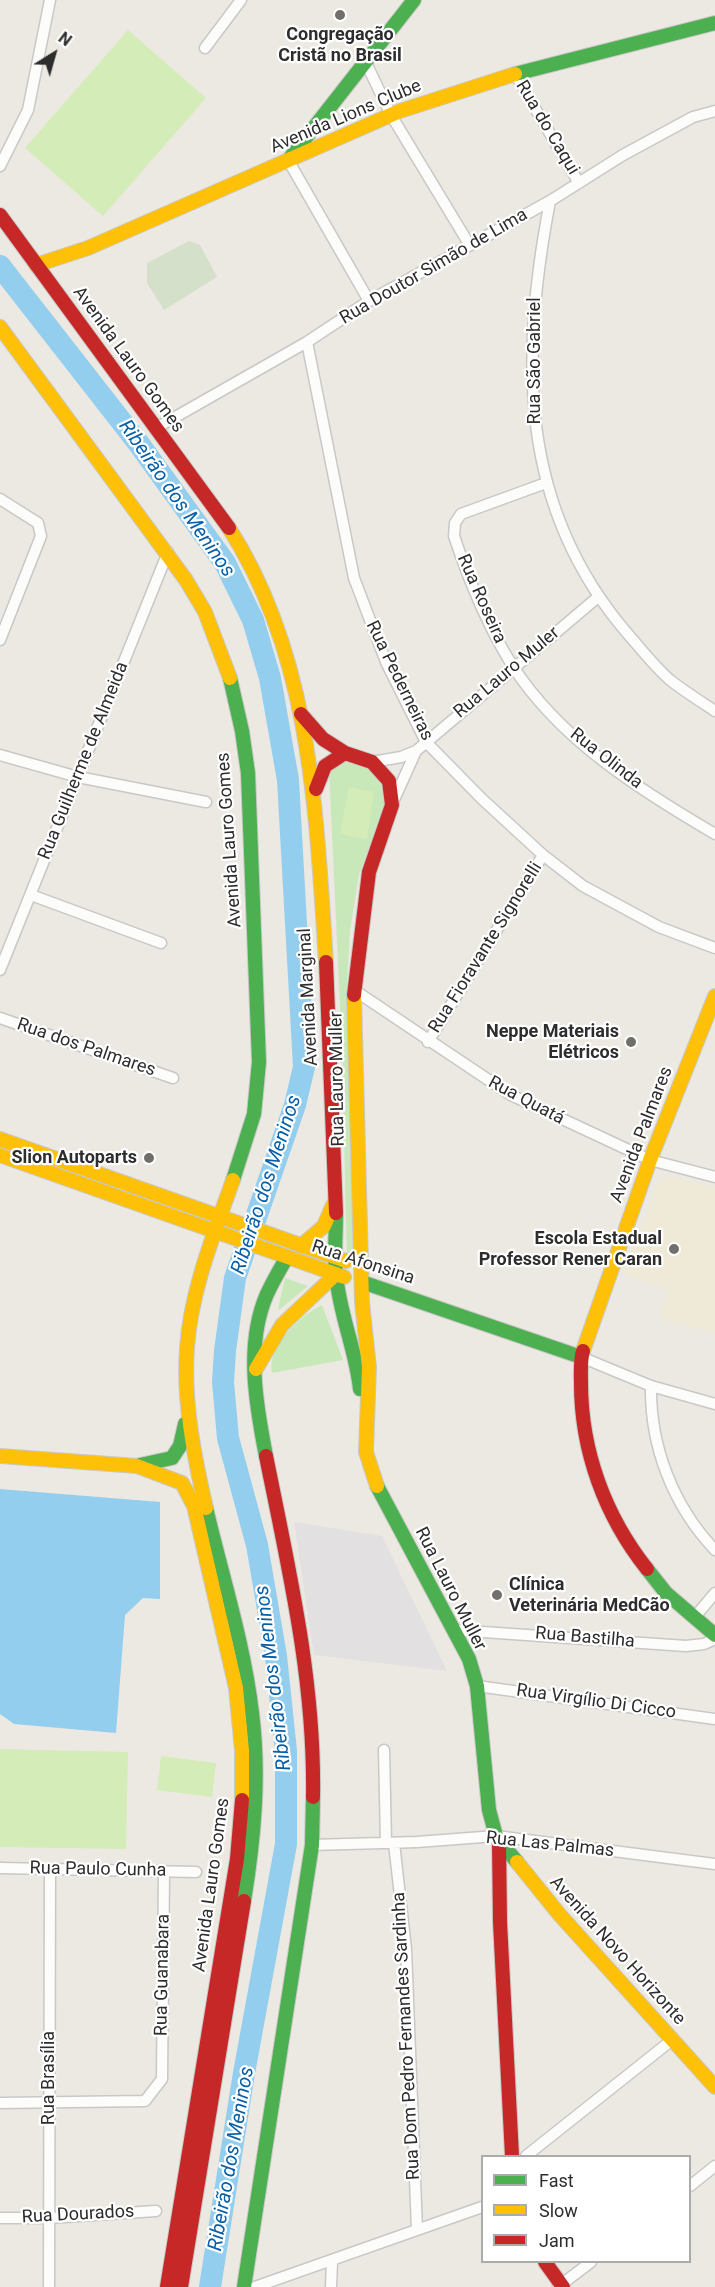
<!DOCTYPE html>
<meta charset="utf-8">
<style>
body{margin:0}
#map{position:relative;width:715px;height:2287px;overflow:hidden;background:#ece9e2;font-family:Roboto,sans-serif}
canvas{display:block}
.legend{position:absolute;left:481px;top:2155px;width:210px;height:108px;box-sizing:border-box;background:#fff;border:2px solid #ababab;margin:0;padding:8px 10px;list-style:none;font-size:18px;color:#2d2d2d}
.legend li{display:flex;align-items:center;gap:12px;height:30px}
.legend b{width:30px;border:2px solid #ababab}
.north{position:absolute;left:24px;top:24px;width:60px;height:60px;-webkit-text-stroke:4px #fff;paint-order:stroke;rotate:37deg;font-size:16px;font-weight:700;line-height:24px;text-align:center;color:#2d2d2d}
.north::after{content:'';display:block;margin:auto;width:21px;height:27px;background:#2d2d2d;clip-path:polygon(50% 0,100% 100%,50% 72%,0 100%)}
</style>
<div id="map">
<canvas width="715" height="2287"></canvas>
<ul class="legend">
<li><b style="height:8px;background:#4caf50"></b>Fast</li>
<li><b style="height:8px;background:#ffc107"></b>Slow</li>
<li><b style="height:8px;background:#c62828"></b>Jam</li>
</ul>
<div class="north">N</div>
</div>
<script>
const ctx = document.querySelector('canvas').getContext('2d');
ctx.lineJoin = 'round';
function fill(path, color) { ctx.fillStyle = color; ctx.fill(path, 'evenodd'); }
function trace(path, color, width, dash) { ctx.strokeStyle = color; ctx.lineWidth = width; ctx.lineCap = dash ? 'butt' : 'round'; ctx.setLineDash(dash || []); ctx.stroke(path); }
function drawText(font, color, halo, rows, align = 'center') {
  ctx.font = font + ' Roboto,sans-serif'; ctx.lineWidth = 4.5; ctx.setLineDash([]); ctx.textBaseline = 'middle'; ctx.strokeStyle = halo; ctx.fillStyle = color; for (const [text, x, y, turn = 0] of rows) {
    ctx.save(); ctx.translate(x, y); ctx.rotate((+turn || 0) * Math.PI / 180); ctx.textAlign = isNaN(turn) ? turn : align; if (halo) ctx.strokeText(text, 0, 0); ctx.fillText(text, 0, 0); ctx.restore();
  }
}
const industrial = new Path2D(`
 M294,1522L382,1536L447,1671L314,1655Z`);
const education = new Path2D(`
 M668,1176L715,1187V1333L658,1319L668,1290L624,1274L659,1181Z`);
const green = new Path2D(`
 M346,762L369,767L387,793L384,807L359,875L350,930L347,983L353,1256L347,1260L342,1049L329,770L336,764Z
 M285,1278L308,1286L279,1310L278,1309Z
 M322,1305L343,1360L272,1373C266,1346 300,1316 322,1305Z`);
const cemetery = new Path2D(`
 M189,241L200,245L217,277L164,310L147,283V263Z`);
const pitch = new Path2D(`
 M128,30L206,98L103,216L25,148Z
 M349,787L374,792L367,839L340,834Z
 M0,1749L128,1752L126,1849L0,1847Z
 M161,1756L216,1763L212,1797L157,1790Z`);
const water = new Path2D(`
 M0,1489L160,1502V1599L143,1598L125,1615L116,1733L14,1724L0,1714Z`);
const river = new Path2D(`
 M0,266L139,444L225,563L253,620L270,678L288,780L304,1067L295,1105L235,1278L225,1351L223,1382L228,1438L257,1545L276,1656L286,1751V1844L244,2073L210,2287`);
const street = new Path2D(`
 M205,48L241,0
 M366,63L391,115L469,244
 M515,74L579,183
 M288,160L369,301
 M0,166L28,110L50,0
 M550,201C520,357 518,506 627,633C641,649 654,666 670,680C684,691 700,701 715,711
 M307,342L354,578L386,662L426,742L482,799L543,855L583,886L659,927L715,948
 M156,428L307,342L369,301L550,201L623,155L693,117L715,111
 M546,483L461,514L455,523L454,536C469,581 487,625 512,665C560,740 640,790 715,834
 M0,499L38,523L41,536L0,640
 M0,755L78,777L206,802
 M372,762L401,757L416,751L598,597
 M393,802L416,751
 M31,895L161,943
 M0,970L168,552
 M354,990L511,1095L650,1160L715,1177
 M0,1018L173,1078
 M428,1042L543,855
 M581,1357L651,1386L715,1404
 M651,1386C650,1446 673,1506 715,1550
 M694,1618L715,1593
 M454,1630L686,1646L704,1644L715,1639
 M477,1686L715,1719
 M384,1750L386,1843
 M394,1843L406,1949L417,2230
 M312,1845L417,1842L496,1836L715,1864
 M0,1868L196,1872
 M0,2103L145,2101L162,2079L164,1872
 M526,2156L672,2040
 M690,2186L715,2166
 M0,2218H49L156,2211
 M49,2287L50,1870
 M255,2287L482,2207
 M331,2287L332,2262
 M558,2287L591,2262`);
const fast = new Path2D(`
 M515,74L715,23
 M290,158L414,0
 M230,678L242,731L248,773L259,1062L254,1114L233,1180
 M336,1213C336,1233 334,1254 336,1274C339,1313 356,1350 360,1389
 M362,1282L581,1357
 M266,1456C256,1405 245,1344 267,1294C273,1281 280,1269 287,1257
 M140,1465L172,1458L180,1446L185,1424
 M377,1486L469,1659L477,1686L489,1810L496,1836L517,1862
 M206,1508C222,1576 244,1644 252,1713C260,1776 254,1839 244,1901
 M647,1569L666,1593L715,1635
 M244,2287L312,1845L313,1797`);
const slow = new Path2D(`
 M36,265L88,248L400,111L515,74
 M0,327L186,580L205,612L230,678
 M229,528C312,658 316,813 326,962
 M354,995L362,1302L369,1367L366,1452L377,1486
 M0,1139L346,1261
 M0,1155L344,1277
 M301,1246L324,1226L333,1205
 M583,1351L650,1160L715,996
 M256,1369L282,1325L336,1274
 M0,1456L137,1466L182,1483L194,1506L236,1688L242,1751V1800
 M206,1508C194,1456 183,1401 187,1348C191,1290 214,1234 233,1180
 M517,1862L559,1914L715,2087`);
const jam = new Path2D(`
 M0,215L229,528
 M301,714L323,739L345,753L372,762L389,781L392,805L369,872L354,995
 M316,789L325,766L345,753
 M326,962L336,1213
 M583,1351C580,1361 581,1373 581,1383C581,1451 605,1516 647,1569
 M266,1456C289,1570 315,1681 313,1797
 M499,1841L500,1922L512,2156
 M545,2262L563,2287
 M167,2287L237,1859L242,1800
 M181,2287L244,1901`);
const markers = [
 [340,15,6,"#706f6c"],
 [631,1042,6,"#706f6c"],
 [149,1158,6,"#706f6c"],
 [674,1249,6,"#706f6c"],
 [497,1595,6,"#706f6c"]
];
const poiNames = [
 ["Congregação",340,35,"center"],
 ["Cristã no Brasil",340,56,"center"],
 ["Neppe Materiais",619,1032],
 ["Elétricos",619,1053],
 ["Slion Autoparts",137,1158],
 ["Escola Estadual",662,1239],
 ["Professor Rener Caran",662,1260],
 ["Clínica",509,1585,"left"],
 ["Veterinária MedCão",509,1606,"left"]
];
const streetNames = [
 ["Avenida Lions Clube",346,117,-23],
 ["Rua do Caqui",547,128,59],
 ["Rua Doutor Simão de Lima",434,267,-30],
 ["Avenida Lauro Gomes",128,360,54],
 ["Rua São Gabriel",535,361,-90],
 ["Rua Roseira",481,599,66],
 ["Rua Lauro Muler",507,673,-40],
 ["Rua Pederneiras",399,681,64],
 ["Rua Olinda",606,759,38],
 ["Rua Guilherme de Almeida",84,761,-68],
 ["Avenida Lauro Gomes",230,840,-94],
 ["Rua Fioravante Signorelli",486,948,-58],
 ["Avenida Marginal",309,997,-93],
 ["Rua dos Palmares",86,1048,19],
 ["Rua Lauro Muller",338,1079,-91],
 ["Rua Quatá",526,1101,28],
 ["Avenida Palmares",642,1135,-69],
 ["Rua Afonsina",363,1263,18],
 ["Rua Lauro Muller",450,1589,63],
 ["Rua Bastilha",585,1638,5],
 ["Rua Virgílio Di Cicco",596,1702,8],
 ["Rua Las Palmas",550,1845,6],
 ["Rua Paulo Cunha",98,1870,1],
 ["Avenida Lauro Gomes",212,1885,-82],
 ["Avenida Novo Horizonte",617,1951,48],
 ["Rua Guanabara",163,1975,-89],
 ["Rua Dom Pedro Fernandes Sardinha",407,2036,-93],
 ["Rua Brasília",49,2078,-90],
 ["Rua Dourados",78,2215,-3]
];
const waterNames = [
 ["Ribeirão dos Meninos",176,499,55],
 ["Ribeirão dos Meninos",267,1185,-72],
 ["Ribeirão dos Meninos",274,1678,-97],
 ["Ribeirão dos Meninos",232,2159,-80]
];
fill(industrial, '#e3e0e1');
fill(education, '#efe9d8');
fill(green, '#c9e8ba');
fill(cemetery, '#d5e0ca');
fill(pitch, '#d4ecb8');
fill(water, '#94ceef');
trace(river, '#94ceef', 22);
trace(street, '#c9c8c7', 13);
trace(fast, '#c9c8c7', 16);
trace(slow, '#c9c8c7', 16);
trace(jam, '#c9c8c7', 16);
trace(street, '#fcfcfb', 10);
trace(fast, '#4caf50', 14);
trace(slow, '#ffc107', 14);
trace(jam, '#c62828', 14);
for (const [x, y, r, color] of markers) { const dot = new Path2D(); dot.arc(x, y, r, 0, 2 * Math.PI); ctx.fillStyle = color; ctx.fill(dot); trace(dot, '#fff', 2); }
drawText('bold 18px', '#2d2d2d', '#fff', poiNames, 'right');
drawText('18px', '#2d2d2d', '#fff', streetNames);
drawText('italic 20px', '#085fa6', '#fff', waterNames);
</script>
